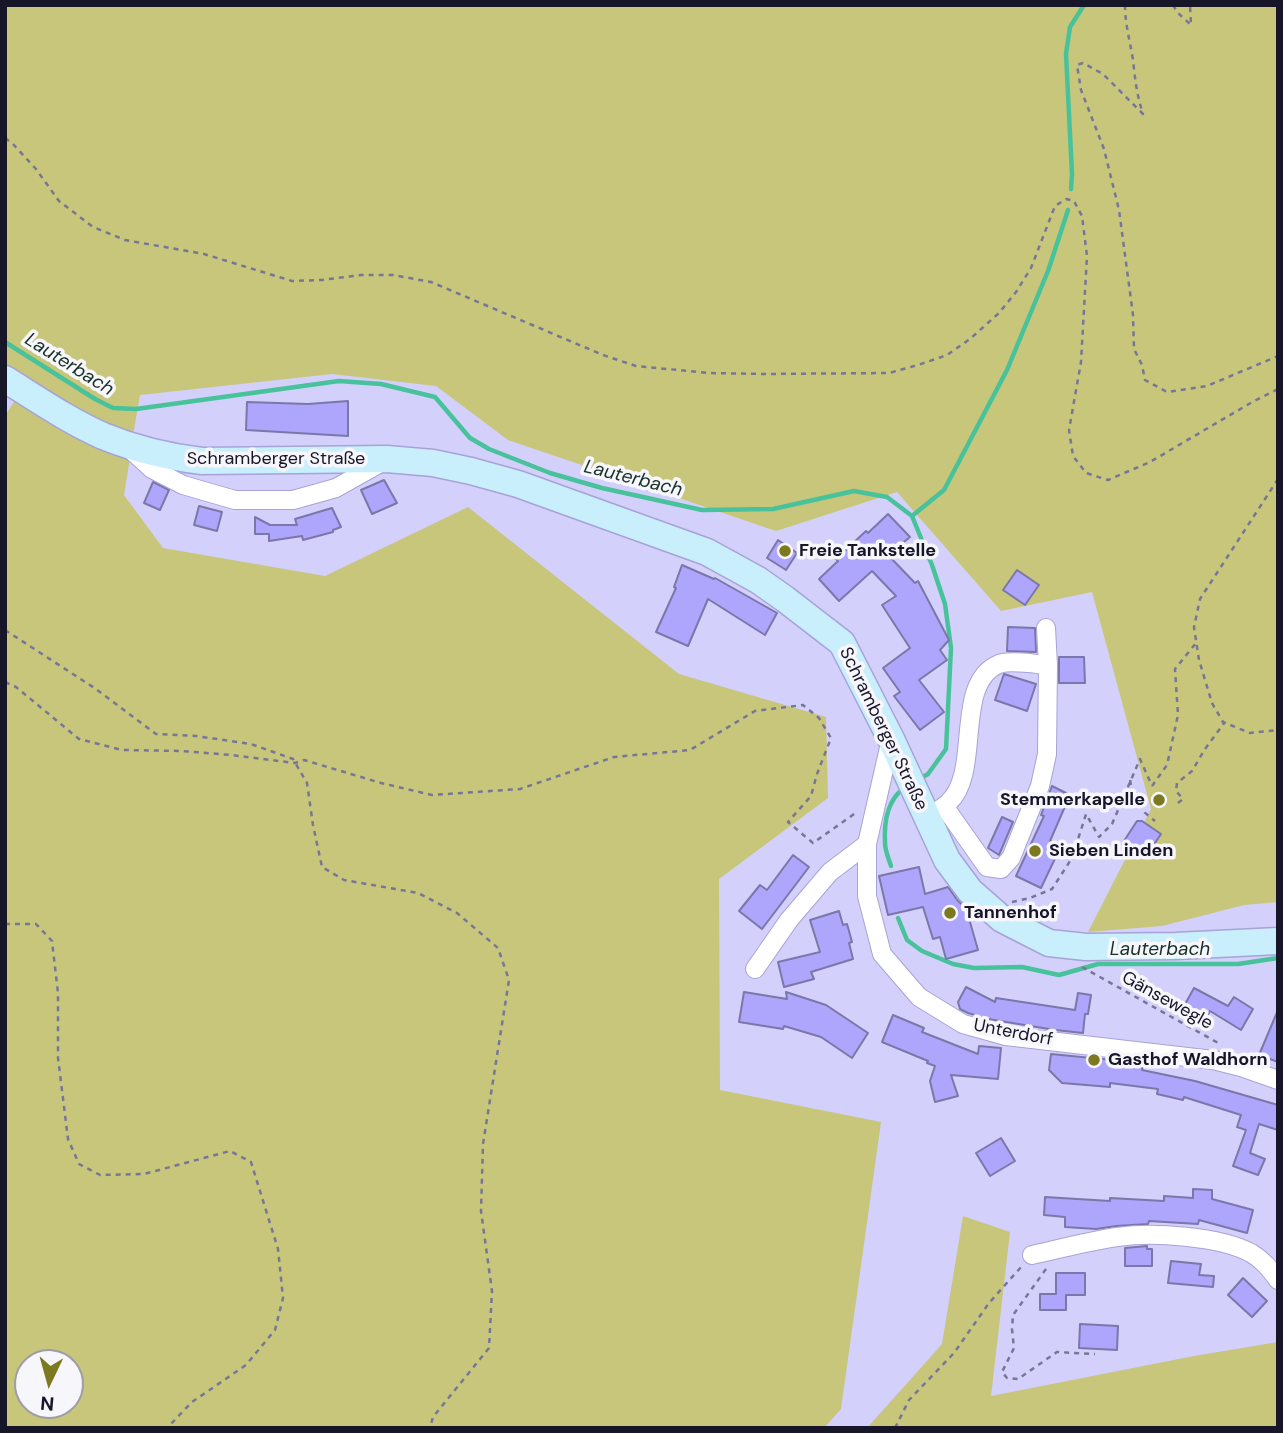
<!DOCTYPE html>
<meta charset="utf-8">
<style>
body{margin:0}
#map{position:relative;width:1283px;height:1433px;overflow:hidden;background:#d3d0fc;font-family:"DM Sans",sans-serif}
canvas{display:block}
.frame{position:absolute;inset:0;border:7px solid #171528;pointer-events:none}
.north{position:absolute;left:14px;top:1349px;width:70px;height:70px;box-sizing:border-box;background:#f6f6fb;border:2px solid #9d9ca7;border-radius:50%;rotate:185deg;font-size:19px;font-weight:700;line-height:28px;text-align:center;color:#171528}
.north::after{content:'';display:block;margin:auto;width:24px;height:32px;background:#7c7920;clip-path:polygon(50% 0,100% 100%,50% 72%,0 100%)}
</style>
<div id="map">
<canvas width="1283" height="1433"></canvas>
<div class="frame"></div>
<div class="north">N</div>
</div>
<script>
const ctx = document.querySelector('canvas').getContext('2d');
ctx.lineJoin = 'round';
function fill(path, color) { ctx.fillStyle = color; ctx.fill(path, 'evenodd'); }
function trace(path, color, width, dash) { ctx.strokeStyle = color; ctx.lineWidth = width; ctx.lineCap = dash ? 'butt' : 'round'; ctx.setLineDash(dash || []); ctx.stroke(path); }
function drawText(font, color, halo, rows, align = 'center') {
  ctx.font = font + ' "DM Sans",sans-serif'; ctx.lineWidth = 7; ctx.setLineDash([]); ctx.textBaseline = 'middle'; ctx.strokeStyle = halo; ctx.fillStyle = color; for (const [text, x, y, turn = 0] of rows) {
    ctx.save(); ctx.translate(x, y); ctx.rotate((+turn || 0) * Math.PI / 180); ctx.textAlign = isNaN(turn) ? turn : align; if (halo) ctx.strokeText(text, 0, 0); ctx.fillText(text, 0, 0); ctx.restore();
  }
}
const green = new Path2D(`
 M5,5H1278V902L1244,905L1162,926L1088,932L1151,809L1092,592L1001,611L897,492L776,531L508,440L436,386L332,374L140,395L133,435L75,407L5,365Z
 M17,397L130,458L124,495L163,548L325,576L468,507L679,674L826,717L828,798L719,879L720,1090L881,1122L841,1409L824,1428H5V416ZM28,1363H70V1405H28Z
 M963,1216L1010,1232L991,1396L1194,1356L1278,1342V1428H867L942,1344Z`);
const stream = new Path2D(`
 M1071,189L1072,174L1066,54L1070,27L1084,5
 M5,342L95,399L113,408L136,409L339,381L381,384L435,397L470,438L489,449L550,473L602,488L702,510L773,509L854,491L887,497L912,516L932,565L945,604L951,648L946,749L928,774L919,779
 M912,516L944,490L1007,370L1048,271L1068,210
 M891,866C889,859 885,851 885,843C884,824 887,801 903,789
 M898,918L907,940L922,951L953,964L974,968L1022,967L1059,975L1098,964H1238L1278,958`);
const building = new Path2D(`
 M348,401V436L246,430L247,402L308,404Z
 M384,480L397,503L372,514L361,490Z
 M153,482L169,490L160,510L144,503Z
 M199,506L222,512L217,531L194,525Z
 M332,508L341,527L333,530V532L303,540L302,536L269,541V534H255V517L270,525H297L295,519Z
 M888,514L910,537L888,555L915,583L918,581L949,640L940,650L947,660L919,680L944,712L920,730L894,696L900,692L883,668L910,648L882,605L896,596L872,571L839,601L819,579L838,561L836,559L866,531L868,533Z
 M778,540L797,553L786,570L767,558Z
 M682,565L714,579L715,578L777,613L765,635L708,599L688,646L656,632L676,588L674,587Z
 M1017,570L1039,585L1025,605L1003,590Z
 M1008,627L1035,628L1036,652L1007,651Z
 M1059,657H1084L1085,683H1059Z
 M1004,674L1036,684L1027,711L995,700Z
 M1052,786L1070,795L1050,841L1061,846L1041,888L1016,876L1044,816L1041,815Z
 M1002,817L1013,822L999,855L988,848Z
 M1137,821H1142L1161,834L1153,846L1148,843L1140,856L1122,844Z
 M793,855L809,867L762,929L739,911L760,885L767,890Z
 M919,867L925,894L948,887L958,901L966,908L978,950L946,959L940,937L933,939L923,907L888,915L879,876Z
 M839,911L843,925L847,924L852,942L849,943L853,959L811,972L814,979L784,987L778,962L820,952L810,920Z
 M966,987L995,1002L996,998L1075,1010L1078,993L1091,995L1088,1014H1085L1083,1033L1055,1030L988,1019L968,1013L960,1009L958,1002Z
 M1194,988L1228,1006L1234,997L1253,1009L1241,1030L1210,1011L1206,1018L1184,1006Z
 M744,992L787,999L786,992L826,1005L868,1033L852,1058L821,1037L784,1026L783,1029L739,1022Z
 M1278,1010V1062L1259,1055Z
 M893,1015L924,1028L922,1032L978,1054L979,1046L1001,1048L998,1079L951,1075L958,1096L935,1102L930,1081L935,1066L927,1063L928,1061L882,1042Z
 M1051,1054L1143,1063L1142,1070L1195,1081L1278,1105V1130L1259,1124L1250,1153L1265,1159L1258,1175L1233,1166L1246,1130L1237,1127L1241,1115L1184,1097L1183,1100L1157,1094L1158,1089L1110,1083V1087L1062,1083L1049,1070Z
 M1001,1138L1015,1161L990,1176L976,1153Z
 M1193,1189L1212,1190V1199L1253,1210L1247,1233L1199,1220L1198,1224L1149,1221L1148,1224L1116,1226L1096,1229L1065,1227V1217L1044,1215L1045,1197L1110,1201V1198L1164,1201V1196L1193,1198Z
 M1147,1246V1249H1152V1266H1125V1248Z
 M1171,1261L1201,1264L1199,1275L1214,1276L1213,1287L1168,1283Z
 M1056,1273H1085V1295H1066V1310H1040V1294H1056Z
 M1243,1278L1267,1301L1252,1317L1228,1295Z
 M1080,1324L1118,1326L1117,1350L1079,1348Z`);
const path = new Path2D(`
 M1125,5C1125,24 1130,41 1133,60C1135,79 1137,96 1143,114L1103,74L1083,63L1077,65L1081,90L1104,149L1119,210L1133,315L1134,349L1142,365L1145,380L1167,392L1207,386L1278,356
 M1173,5L1178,13L1191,25L1190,5
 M5,138L12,143L36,169L59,201L93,227L125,240L204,254L292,281L322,280L361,275H393L431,282L603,355L636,366L709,373L763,374L889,373L918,365L947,355L970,339L999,313L1016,292L1031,268L1055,206L1066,199L1074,201L1082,216L1087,256L1081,362L1069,430L1073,456L1086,473L1108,480L1150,462L1254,401L1278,389
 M1278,479L1200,599L1194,627L1199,660L1212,703L1223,722L1250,733L1278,730
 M5,630L96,689L156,734L196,736L251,744L293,759L307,783L313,825L322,867L344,880L418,893L457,913L498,948L509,980L483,1144L481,1211L492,1291L489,1348L433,1417L430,1428
 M5,682L16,687L79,739L122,750L182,751L231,755L295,763L304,760L381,783L432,795L520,789L614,757L690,750L755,711L803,705L819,718L831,738L817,774L811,796L788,822L813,843L857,812
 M1130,780L1134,800L1139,799L1144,812L1155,821
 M1152,786L1167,765L1178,715L1175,669L1196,643
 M1178,803L1183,799L1176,791L1177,783L1192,771L1205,749L1225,722
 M1012,902L1030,898L1052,889L1072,858L1086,814L1099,837L1112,824L1140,759L1152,786
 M5,924H36L52,941L58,993V1058L68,1139L79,1164L100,1175L144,1174L230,1151L251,1162L278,1249L283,1298L275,1330L246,1365L192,1402L167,1428
 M1082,967L1220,1044
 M1046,1269L1013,1315L1012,1329L1014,1348L1002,1372L1007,1378L1018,1379L1057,1352L1095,1354
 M895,1428L909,1400L954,1353L989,1303L1022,1266`);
const street = new Path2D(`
 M130,449L152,469L183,485L235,500H293L336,488L384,461
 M1046,628L1048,665
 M891,739L867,844V896L882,954L919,997L963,1024L1006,1036L1213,1060L1241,1067L1278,1080
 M926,817C933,812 943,809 949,802C982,771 953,683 999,664C1010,660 1036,664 1048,665L1047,754L1040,786L1011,858L1001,869L987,867L944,806
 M755,969L789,920L830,872L867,844
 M1032,1255C1060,1249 1089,1241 1117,1237C1153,1232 1219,1236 1251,1253C1263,1260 1270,1269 1278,1280`);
const secondary = new Path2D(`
 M5,379C37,399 69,421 103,436C135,449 168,457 202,461L387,459L433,463L471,471L518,484L707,552L758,580L785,599L842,643L891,739L947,860L970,891L1002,919L1049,943L1086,947L1176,946L1278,941`);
const markers = [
 [785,551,7,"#7c7920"],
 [1159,800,7,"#7c7920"],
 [1035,851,7,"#7c7920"],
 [950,913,7,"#7c7920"],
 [1094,1060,7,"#7c7920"]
];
const streetNames = [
 ["Schramberger Straße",276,459],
 ["Schramberger Straße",883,729,64],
 ["Gänsewegle",1167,1001,29],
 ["Unterdorf",1013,1033,11]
];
const poiNames = [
 ["Freie Tankstelle",799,551],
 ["Stemmerkapelle",1145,800,"right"],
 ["Sieben Linden",1049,851],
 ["Tannenhof",964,913],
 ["Gasthof Waldhorn",1108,1060]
];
const waterNames = [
 ["Lauterbach",69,365,32],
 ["Lauterbach",633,479,14],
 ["Lauterbach",1160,950]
];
fill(green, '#c7c67b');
trace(stream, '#48c29a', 4.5);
fill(building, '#aea6fd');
trace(building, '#7b77a8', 2);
trace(street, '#a7a3d7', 20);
trace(secondary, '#a7a3d7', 29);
trace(path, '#787696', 2.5, [5, 5]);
trace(street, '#fff', 18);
trace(secondary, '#c9eefc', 26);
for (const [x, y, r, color] of markers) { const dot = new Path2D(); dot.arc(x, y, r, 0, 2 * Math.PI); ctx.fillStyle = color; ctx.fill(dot); trace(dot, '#f6f6fb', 2.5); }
drawText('18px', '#171528', '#f6f6fb', streetNames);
drawText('bold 18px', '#171528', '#f6f6fb', poiNames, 'left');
drawText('italic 19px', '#173127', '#f6f6fb', waterNames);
</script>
